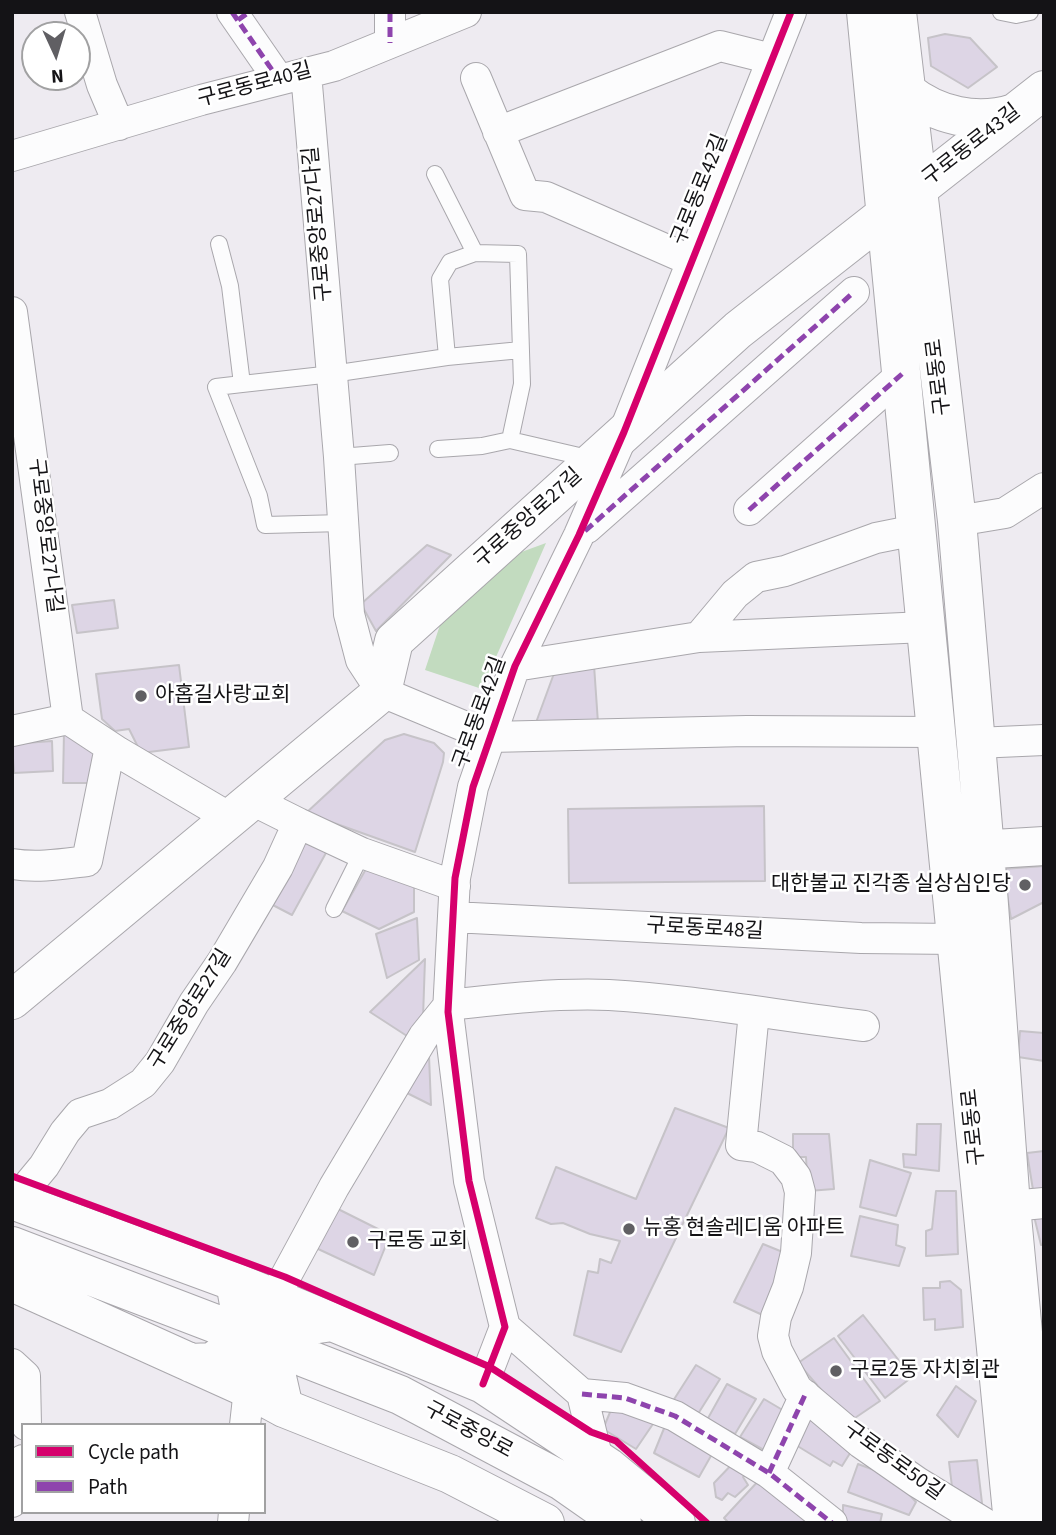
<!DOCTYPE html>
<meta charset="utf-8">
<style>
body{margin:0}
#map{position:relative;width:1056px;height:1535px;overflow:hidden;background:#eeebf1;font-family:"Source Sans 3",sans-serif}
canvas{display:block}
.frame{position:absolute;inset:0;border:14px solid #141316;pointer-events:none}
.legend{position:absolute;left:21px;top:1423px;width:245px;height:91px;box-sizing:border-box;background:#fff;border:2px solid #a1a1a2;margin:0;padding:9px 12px;list-style:none;font-size:21px;color:#141316}
.legend li{display:flex;align-items:center;gap:14px;height:35px}
.legend b{width:35px;border:2px solid #a1a1a2}
.north{position:absolute;left:21px;top:21px;width:70px;height:70px;box-sizing:border-box;background:#fff;border:2px solid #a1a1a2;border-radius:50%;rotate:176deg;font-size:19px;font-weight:700;line-height:28px;text-align:center;color:#141316}
.north::after{content:'';display:block;margin:auto;width:24px;height:32px;background:#605f63;clip-path:polygon(50% 0,100% 100%,50% 72%,0 100%)}
</style>
<div id="map">
<canvas width="1056" height="1535"></canvas>
<div class="frame"></div>
<ul class="legend">
<li><b style="height:9px;background:#d6006c"></b>Cycle path</li>
<li><b style="height:9px;background:#8e44ad"></b>Path</li>
</ul>
<div class="north">N</div>
</div>
<script>
const ctx = document.querySelector('canvas').getContext('2d');
ctx.lineJoin = 'round';
function fill(path, color) { ctx.fillStyle = color; ctx.fill(path, 'evenodd'); }
function trace(path, color, width, dash) { ctx.strokeStyle = color; ctx.lineWidth = width; ctx.lineCap = dash ? 'butt' : 'round'; ctx.setLineDash(dash || []); ctx.stroke(path); }
function drawText(font, color, halo, rows, align = 'center') {
  ctx.font = font + ' "Source Sans 3","Noto Sans KR",sans-serif'; ctx.lineWidth = 5; ctx.setLineDash([]); ctx.textBaseline = 'middle'; ctx.strokeStyle = halo; ctx.fillStyle = color; for (const [text, x, y, turn = 0] of rows) {
    ctx.save(); ctx.translate(x, y); ctx.rotate((+turn || 0) * Math.PI / 180); ctx.textAlign = isNaN(turn) ? turn : align; if (halo) ctx.strokeText(text, 0, 0); ctx.fillText(text, 0, 0); ctx.restore();
  }
}
const green = new Path2D(`
 M546,543L482,689L425,670L441,622L505,558Z`);
const building = new Path2D(`
 M945,34L970,38L997,67L968,88L931,66L928,38Z
 M427,545L451,555L376,631L361,604Z
 M114,600L118,628L77,633L72,605Z
 M179,665L189,747L141,753L129,729L115,731L102,719L96,674Z
 M594,665L598,723L534,728L556,668Z
 M64,732L96,750L89,783H63Z
 M404,734L434,743L444,753L443,762L415,852L306,813L385,740Z
 M52,741L53,771L14,773L12,744Z
 M764,806L765,881L569,883L568,809Z
 M297,840L327,851L292,915L267,902Z
 M1044,866V902L1011,919L1003,869Z
 M366,869L414,885V912L379,929L342,911Z
 M417,918L419,960L387,978L376,934Z
 M425,959L423,1018L407,1036L370,1012Z
 M1020,1031L1044,1033V1061L1018,1057Z
 M429,1056L431,1105L403,1091Z
 M675,1108L729,1128L621,1352L574,1335L588,1271L598,1273L600,1259L611,1263L620,1241L590,1234L563,1223L551,1224L536,1218L556,1167L636,1199Z
 M917,1124H941L939,1171L904,1167L903,1154L916,1155Z
 M793,1134H829L834,1189L808,1191L806,1157H793Z
 M1044,1151V1196H1034L1027,1153Z
 M870,1160L911,1173L896,1216L860,1207Z
 M936,1191H956L958,1254L926,1256V1231L932,1229Z
 M338,1209L390,1235L374,1275L316,1248Z
 M1044,1215V1244L1041,1245L1034,1216Z
 M860,1216L898,1225L896,1245L905,1248L899,1266L851,1256Z
 M763,1244L790,1255L767,1317L734,1302Z
 M950,1281L961,1290L963,1327L935,1330V1319L924,1320L923,1288H940V1282Z
 M863,1315L912,1377L885,1398L838,1336Z
 M834,1338L880,1401L849,1422L798,1363Z
 M696,1365L720,1379L696,1417L671,1404Z
 M727,1384L756,1399L735,1434L707,1420Z
 M956,1386L976,1401L958,1437L937,1415Z
 M616,1398L655,1421L636,1449L603,1429Z
 M764,1399L786,1412L764,1450L740,1437Z
 M808,1418L852,1450L842,1466L833,1461L830,1466L791,1442Z
 M667,1421L716,1447L699,1477L654,1453Z
 M736,1460L750,1471L743,1477L748,1485L735,1497L728,1493L722,1500L716,1497L714,1483Z
 M977,1460L982,1503L967,1505L953,1495L949,1462Z
 M858,1464L893,1477L916,1502L909,1515L848,1492Z
 M761,1478L810,1523H729L724,1518Z
 M843,1505L882,1514L880,1523H843Z`);
const lane = new Path2D(`
 M1001,12L1016,15L1030,12
 M435,174L475,253L518,254L522,384L510,440
 M219,244L230,286L242,384L216,387L259,496L265,525L343,523
 M475,253L450,262L440,279L447,357L521,350
 M242,384L332,374L447,357
 M438,449L482,446L510,440L592,459
 M339,457L390,453
 M334,909L362,853`);
const street = new Path2D(`
 M80,12L102,85L119,125
 M232,12L279,80
 M390,12V43
 M306,73L339,457L349,614L361,660L382,692L490,737L747,731L936,732
 M476,78L525,195L546,197L692,261
 M498,132L720,46L772,59
 M12,156L201,100L334,66L466,12
 M12,312L68,719
 M749,510L902,374
 M957,521L1005,513L1044,488
 M587,528L854,292
 M699,637L735,594L756,577L785,571L876,538L916,530
 M515,666L699,637L926,627
 M12,731L68,719L118,752L230,818
 M976,743L1044,740
 M298,823L362,853L455,886
 M12,864C38,868 62,864 87,861L110,747
 M453,917L861,938L957,939
 M754,1012L741,1145L757,1147L783,1160L796,1177L800,1192L796,1253L788,1287L776,1317L773,1336L777,1351L797,1389L861,1443L917,1482L984,1523
 M15,1201L44,1166L65,1132L80,1114L110,1104L143,1083L160,1062L194,1003L222,962L278,867L298,823L252,800
 M1011,1206L1044,1203
 M505,1327L582,1394L598,1460
 M12,1364L25,1376L26,1425
 M483,1384L505,1327L469,1181L448,1012L455,878L473,787L515,666L579,535L624,432L791,12
 M582,1394L625,1398L675,1416L769,1473L832,1523
 M245,1425L249,1389L274,1298L334,1187L424,1036L449,1005C502,999 555,993 609,995C694,1000 779,1016 864,1026
 M769,1473L805,1395
 M12,1502L23,1460
 M233,1523L234,1512`);
const secondary = new Path2D(`
 M866,12L1013,1523
 M897,12L957,521L985,850L1011,1206L1041,1523
 M906,91C937,116 977,125 1014,113
 M961,851L1044,846
 M12,1000L382,692L394,641L738,330L1044,90
 M12,1200L235,1282L483,1384L608,1467L676,1523
 M12,1246L216,1324
 M12,1282L249,1389L284,1408L450,1474L545,1523
 M305,1358L400,1395L562,1481L622,1523
 M191,1363L212,1362L232,1348L242,1321L235,1282
 M284,1408L274,1364L291,1328L332,1322`);
const quiet = new Path2D(`
 M232,12L279,80
 M390,12V43
 M238,20L249,12
 M749,510L902,374
 M585,531L854,292
 M582,1394L625,1398L675,1416L769,1473L832,1523
 M769,1473L805,1395`);
const cycleway = new Path2D(`
 M12,1176L285,1277L490,1367L591,1432L616,1441L707,1523
 M483,1384L505,1327L469,1181L448,1012L455,878L473,787L515,666L579,535L624,432L791,12`);
const markers = [
 [141,696,7,"#605f63"],
 [1025,885,7,"#605f63"],
 [629,1229,7,"#605f63"],
 [353,1242,7,"#605f63"],
 [836,1371,7,"#605f63"]
];
const streetNames = [
 ["구로동로40길",255,86,-15],
 ["구로동로43길",972,146,-38],
 ["구로동로42길",701,190,-68],
 ["구로중앙로27다길",319,224,-95],
 ["구로동로",940,377,-97],
 ["구로중앙로27길",529,519,-42],
 ["구로중앙로27나길",44,536,83],
 ["구로동로42길",481,713,-70],
 ["구로동로48길",705,930,3],
 ["구로중앙로27길",191,1010,-58],
 ["구로동로",975,1127,-96],
 ["구로중앙로",468,1431,28],
 ["구로동로50길",893,1462,36]
];
const poiNames = [
 ["아홉길사랑교회",155,696],
 ["대한불교 진각종 실상심인당",1011,885,"right"],
 ["뉴홍 현솔레디움 아파트",643,1229],
 ["구로동 교회",367,1242],
 ["구로2동 자치회관",850,1371]
];
fill(green, '#c2dbbf');
fill(building, '#ddd5e5');
trace(building, '#c6c3c8', 2);
trace(lane, '#a9a7ac', 18);
trace(street, '#a9a7ac', 32);
trace(secondary, '#a9a7ac', 40);
trace(lane, '#fcfcfd', 16);
trace(street, '#fcfcfd', 30);
trace(secondary, '#fcfcfd', 38);
trace(quiet, '#8e44ad', 5, [10, 5]);
trace(cycleway, '#d6006c', 7);
for (const [x, y, r, color] of markers) { const dot = new Path2D(); dot.arc(x, y, r, 0, 2 * Math.PI); ctx.fillStyle = color; ctx.fill(dot); trace(dot, '#fff', 2.5); }
drawText('21px', '#141316', '#fff', streetNames);
drawText('21px', '#141316', '#fff', poiNames, 'left');
</script>
